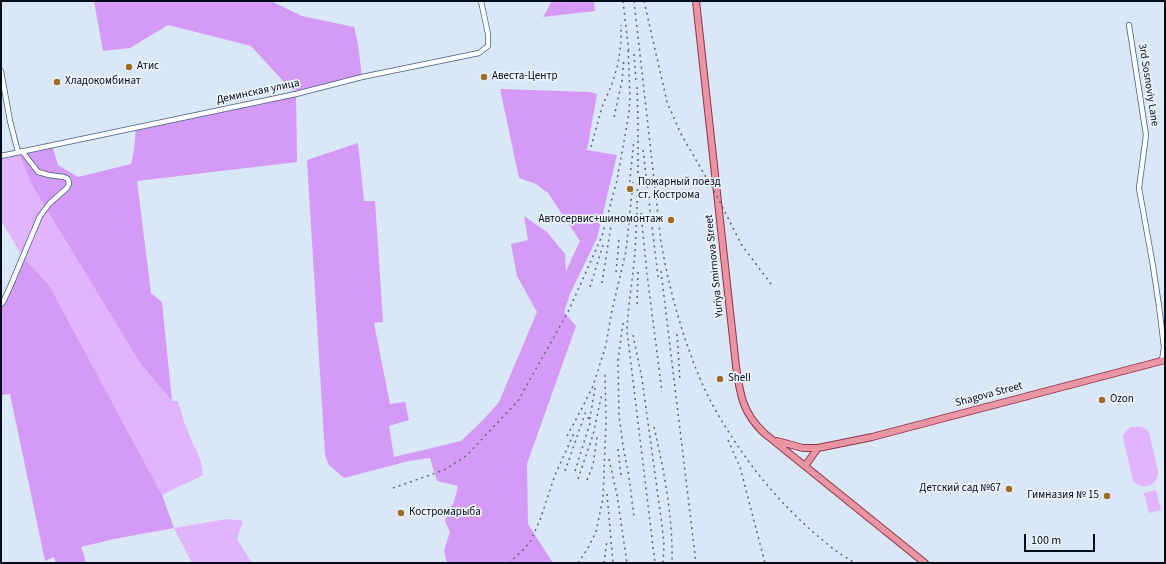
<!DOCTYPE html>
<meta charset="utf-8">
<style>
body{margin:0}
#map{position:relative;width:1166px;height:564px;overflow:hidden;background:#d9e7f7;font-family:"Source Sans 3",sans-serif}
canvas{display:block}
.frame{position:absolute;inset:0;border:2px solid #030c19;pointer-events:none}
.scale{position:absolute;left:1024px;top:534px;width:71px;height:18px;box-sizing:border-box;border:2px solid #030c19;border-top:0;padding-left:5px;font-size:12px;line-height:14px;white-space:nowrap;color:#030c19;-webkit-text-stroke:3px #ecf3fb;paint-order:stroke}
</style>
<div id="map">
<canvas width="1166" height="564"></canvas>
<div class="frame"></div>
<div class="scale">100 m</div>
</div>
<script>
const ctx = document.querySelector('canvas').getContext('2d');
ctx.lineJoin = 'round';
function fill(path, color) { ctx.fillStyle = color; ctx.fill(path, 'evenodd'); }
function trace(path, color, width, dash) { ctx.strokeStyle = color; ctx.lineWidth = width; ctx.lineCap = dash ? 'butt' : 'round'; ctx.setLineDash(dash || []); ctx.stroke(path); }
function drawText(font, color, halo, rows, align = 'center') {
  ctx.font = font + ' "Source Sans 3",sans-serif'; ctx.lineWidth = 3.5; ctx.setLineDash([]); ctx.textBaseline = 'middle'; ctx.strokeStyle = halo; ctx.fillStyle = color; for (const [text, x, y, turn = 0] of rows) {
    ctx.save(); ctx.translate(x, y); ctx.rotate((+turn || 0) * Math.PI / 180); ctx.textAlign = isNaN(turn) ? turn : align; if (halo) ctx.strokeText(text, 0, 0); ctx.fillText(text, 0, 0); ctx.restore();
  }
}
const green = new Path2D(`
 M18,152L33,187L140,363L172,401H178L184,422L201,462L203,475L162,495L49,285L22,256L1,220V156Z
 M1132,427C1139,426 1144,426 1149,432L1158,472C1157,487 1143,491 1133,481L1123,437C1124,432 1127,429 1132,427Z
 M1156,490L1161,510L1149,513L1144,493Z
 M227,519L243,521L237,539L252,563H191V561L174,528Z`);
const forest = new Path2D(`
 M94,1H118L124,2L125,1H271L302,16L354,27L358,44L362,77L296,94L297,162L137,181L151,293L162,302L172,401L140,363L33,187L18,152L52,145L58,165L78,177L131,164L134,150L136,127L295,94L251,46L168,25L130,48L103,51Z
 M552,1H594L595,11L543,17Z
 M500,89L590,92L597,94L587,150L617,155L597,238L570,294L564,312L576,326L527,464L528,524L553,563H447L444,551L450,532L445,521L450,509L454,502L458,486L437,481L430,458L409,461L344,478L329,465L325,455L307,160L358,143L364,201H375L383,322L374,323L390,404L405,402L409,420L389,426L394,457L461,441L483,420L499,402L537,312L517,276L511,244L528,240L524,216L547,232L565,254L566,271L580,241L548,193L536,184L519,178Z
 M22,256L49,285L162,495L174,528L114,539L81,547L84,555L86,563H56L54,557L45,561L10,394L1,395V303Z`);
const minor = new Path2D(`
 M1129,25L1146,135L1139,188L1153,266L1159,306L1164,347L1162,361
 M1,71L10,121L18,152
 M1,156L296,94L362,77L479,53L488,46V34L481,1
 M1,304L3,302L10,287L40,216L50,203L67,188L69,184L68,179L64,177L49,175L38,172L22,151`);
const major = new Path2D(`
 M696,1L736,366C740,394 742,412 764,433L925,563
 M777,441L803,448H818L872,437L1165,360
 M805,466L818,448`);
const rail = new Path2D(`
 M623,1L629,53
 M634,1L661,242C669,289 682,336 701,381C708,397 716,412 725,426C753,472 788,513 830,546C838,553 847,558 855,563
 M644,1L667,102L681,134L718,198L741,244L771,284
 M634,54L636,81
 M637,87C639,142 638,197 635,252C633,278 628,304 627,331L655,563
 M614,117L622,81L624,58
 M591,147L602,107L612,84L618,64L621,42V25
 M643,150L658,277
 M629,188L634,140
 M641,213L647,274L662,392
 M661,271L696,563
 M616,272L619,240
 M602,283L612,219
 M590,287L603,245
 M637,304L638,272
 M623,323L618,360L619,416L623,446L629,477L634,517
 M677,334L680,381
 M633,335L642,379L662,525L664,545L663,563
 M588,419L591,412L595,388
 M654,427C664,471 673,517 672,563
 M567,436L581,410L593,386L606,345L611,315L626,251L633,182
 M728,440L740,467L765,563
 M618,449L621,475
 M609,459L617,495L627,563
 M565,471L586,411
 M575,471L590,423V417
 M578,479L593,435L602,393
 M587,480L593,465L597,437
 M393,488L444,470L466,456L518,401L569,310L602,236L617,180L629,113L630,97L628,48
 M607,494L613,563
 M509,563L522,551L530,542L540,520L555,475L575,431
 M578,563L588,548L596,532L603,498L606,421L605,374
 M604,563L607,540`);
const markers = [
 [129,67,4,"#9e6d22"],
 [484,77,4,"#9e6d22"],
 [57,82,4,"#9e6d22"],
 [630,189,4,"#9e6d22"],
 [671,220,4,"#9e6d22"],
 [720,379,4,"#9e6d22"],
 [1102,400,4,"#9e6d22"],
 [1009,489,4,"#9e6d22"],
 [1107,496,4,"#9e6d22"],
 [401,513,4,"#9e6d22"]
];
const poiNames = [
 ["Атис",137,67],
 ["Авеста-Центр",492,77],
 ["Хладокомбинат",65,82],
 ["Пожарный поезд",638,183],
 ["ст. Кострома",638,196],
 ["Автосервис+шиномонтаж",663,220,"right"],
 ["Shell",728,379],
 ["Ozon",1110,400],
 ["Детский сад №67",1001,489,"right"],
 ["Гимназия № 15",1099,496,"right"],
 ["Костромарыба",409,513]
];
const streetNames = [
 ["3rd Sosnoviy Lane",1148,85,81],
 ["Деминская улица",258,92,-12],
 ["Yuriya Smirnova Street",715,266,-96],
 ["Shagova Street",989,395,-15]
];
fill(green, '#e2b4fd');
fill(forest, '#d59af6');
trace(minor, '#415f82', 6);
trace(major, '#90374c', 8);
trace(minor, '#fff', 4.5);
trace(major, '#ea95a4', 6);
trace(rail, '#5c6775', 1.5, [2, 4]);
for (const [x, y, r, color] of markers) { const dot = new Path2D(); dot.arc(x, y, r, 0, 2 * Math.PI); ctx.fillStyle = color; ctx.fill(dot); trace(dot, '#ecf3fb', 1.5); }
drawText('11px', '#030c19', '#ecf3fb', poiNames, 'left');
drawText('11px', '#030c19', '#ecf3fb', streetNames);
</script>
